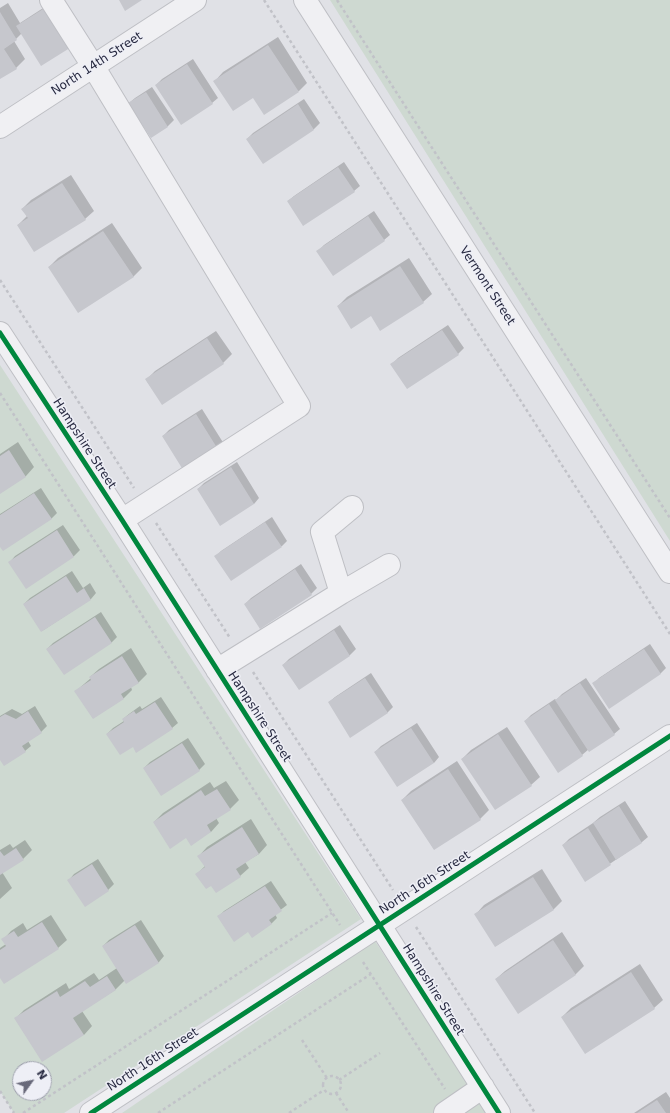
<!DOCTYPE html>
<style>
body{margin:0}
#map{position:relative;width:670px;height:1113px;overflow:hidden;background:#e0e1e6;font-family:"DejaVu Sans",sans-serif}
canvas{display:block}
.north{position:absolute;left:12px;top:1061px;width:40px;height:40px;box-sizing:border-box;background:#eeeff6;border:1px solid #9ea0ad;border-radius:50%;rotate:57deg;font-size:11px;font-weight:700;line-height:16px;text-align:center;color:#272940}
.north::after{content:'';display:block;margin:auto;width:14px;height:18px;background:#68697a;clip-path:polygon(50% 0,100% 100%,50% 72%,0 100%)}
</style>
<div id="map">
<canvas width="670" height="1113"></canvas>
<div class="north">N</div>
</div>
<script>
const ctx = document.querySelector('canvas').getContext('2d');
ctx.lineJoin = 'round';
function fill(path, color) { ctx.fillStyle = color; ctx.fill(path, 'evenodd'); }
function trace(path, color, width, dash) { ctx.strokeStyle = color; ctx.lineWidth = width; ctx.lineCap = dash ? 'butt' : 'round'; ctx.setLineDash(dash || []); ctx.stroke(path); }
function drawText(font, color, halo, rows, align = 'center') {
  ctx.font = font + ' "DejaVu Sans",sans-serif'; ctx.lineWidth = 3; ctx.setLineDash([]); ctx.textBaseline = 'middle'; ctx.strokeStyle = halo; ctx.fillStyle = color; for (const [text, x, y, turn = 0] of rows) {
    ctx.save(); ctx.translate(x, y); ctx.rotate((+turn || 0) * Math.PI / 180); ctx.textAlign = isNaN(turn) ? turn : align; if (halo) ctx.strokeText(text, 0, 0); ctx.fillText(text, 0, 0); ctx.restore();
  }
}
const green = new Path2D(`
 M330,0H670V541Z
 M0,365L361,919L64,1113H14L0,1091ZM20,1069H44V1093H20Z
 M375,941L487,1113H122Z`);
const shadow = new Path2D(`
 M54,1L14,41L25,59L16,68L0,78V8L8,3L20,23Z
 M278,37L307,83L299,91L215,81L223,72Z
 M193,59L218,98L212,103L156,85L162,79Z
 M152,87L174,120L168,126L151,137L129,103L135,98Z
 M304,99L320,123L314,129L263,163L247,139L253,133Z
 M344,162L360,186L354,191L288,201L294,196Z
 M71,175L94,211L85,219L18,225L27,216L22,209L31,200Z
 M374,211L390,235L384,240L318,251L324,245Z
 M112,223L142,268L133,277L49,267L58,258Z
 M409,258L432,294L423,302L371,315L338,306L347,297Z
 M448,325L464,348L458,354L392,364L398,358Z
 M216,331L232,354L223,363L162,403L146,380L155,371Z
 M202,409L224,444L219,450L163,436L169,430Z
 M18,442L34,467L26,476L0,493V454Z
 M237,462L259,498L254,504L198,489L204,483Z
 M41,488L57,513L51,519L0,545V514Z
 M272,517L287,541L282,546L215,557L221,551Z
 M63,525L80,550L74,556L26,587L10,562L15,556Z
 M301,564L317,588L311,594L260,628L245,604L251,598Z
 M72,571L83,588L90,583L96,593L91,599L42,631L24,604L30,598Z
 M101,612L117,637L111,643L47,649L53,643Z
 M340,625L356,649L350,655L299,689L283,665L289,659Z
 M650,644L666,668L660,674L594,684L599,678Z
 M131,648L147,674L138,683L131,687L132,690L124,698L93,718L76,691L91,678L90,677L99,669Z
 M371,673L393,707L387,713L329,702L335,697Z
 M586,678L620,729L614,734L589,749L582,755L525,721L531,715L555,699L556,700L562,694Z
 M161,697L178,723L172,728L133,745L107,734L113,728L124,721L123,719L129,714L140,706L142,709Z
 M35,706L47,726L41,732L28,741L31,746L25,751L0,759V716L12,709L22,714Z
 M417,723L439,757L434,763L375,752L381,746Z
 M507,727L540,777L531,785L462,759L471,750Z
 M188,738L205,764L199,770L144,768L150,762Z
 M457,761L489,810L480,819L434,849L402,800L411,791Z
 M226,781L239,800L230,809L216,818L219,823L211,832L187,837L154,822L163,813L210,782L214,788Z
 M625,801L648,837L642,842L586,880L563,845L569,839L593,823L600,817Z
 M251,819L267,845L259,854L245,862L249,868L240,876L211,884L197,874L205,866L199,856L207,847Z
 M25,840L32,850L23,859L2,872L12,888L0,899V850L10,844L13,848Z
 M98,859L114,884L108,890L85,905L69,880L74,874Z
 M542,869L562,901L554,909L496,946L476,914L484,905Z
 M271,881L287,905L275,914L277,918L271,924L248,931L219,916L224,911Z
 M51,915L67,940L58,948L0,976V948L6,944L3,940L11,931L23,923L27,930Z
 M141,920L164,956L159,962L126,982L125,980L115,990L82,1011L92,1026L84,1035L15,1019L24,1010L66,983L69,989L94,973L99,980L117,968L103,946L109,940Z
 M562,932L584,966L576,974L518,1012L496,979L505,971Z
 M640,964L663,1000L654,1008L562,1017L571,1008Z
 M666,1092L670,1098V1113H634Z`);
const building = new Path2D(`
 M119,0H142L125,11Z
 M48,6L73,46L41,66L16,26Z
 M0,12L17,40L4,49L17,69L0,79Z
 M268,45L299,92L264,115L253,98L233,111L213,81Z
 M187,64L213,104L181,125L155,85Z
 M146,92L168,127L151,138L128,103Z
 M298,104L314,130L263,164L246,139Z
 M338,167L355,192L303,226L287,201Z
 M62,183L86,220L34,252L17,225L28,218L21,209Z
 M368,216L385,241L333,276L316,251Z
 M103,231L134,277L78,313L48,267Z
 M400,266L424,303L380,331L371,316L351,329L337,306Z
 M442,330L459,355L407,389L390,364Z
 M207,338L224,364L162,405L145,379Z
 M196,414L219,451L185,473L162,436Z
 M9,450L26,477L0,494V456Z
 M231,467L254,504L220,526L197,489Z
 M34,493L52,519L3,551L0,547V515Z
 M265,522L282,547L231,581L214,556Z
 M57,530L74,557L26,589L8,562Z
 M295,569L312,595L260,629L244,604Z
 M66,576L77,593L84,588L91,600L41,632L23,604Z
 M95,617L112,643L64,675L46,649Z
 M334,630L350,656L299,690L282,665Z
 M644,649L661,674L609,709L592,683Z
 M122,656L139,683L121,694L124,699L93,719L74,691L91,680L89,677Z
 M365,678L388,713L350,738L328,702Z
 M580,683L615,735L589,752L555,700Z
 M155,702L173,729L136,753L133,747L120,755L106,734L124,722L122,719L134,711L136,714Z
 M549,704L583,756L558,773L524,721Z
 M28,711L42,733L22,746L26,752L4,766L0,760V717L5,714L16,719Z
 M411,728L434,763L397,787L374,752Z
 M498,734L532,786L495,810L461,759Z
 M182,743L200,771L161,796L143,768Z
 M448,769L481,820L434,850L401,800Z
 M217,789L231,810L207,825L211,832L191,846L186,838L170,849L153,822L201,790L205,796Z
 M619,806L642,843L616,860L593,823Z
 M242,827L259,854L236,869L241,877L216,893L211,886L206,889L195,874L205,867L197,856Z
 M588,828L611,865L585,882L562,845Z
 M16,848L24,860L0,875V851L4,856Z
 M92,864L109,891L85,907L67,880Z
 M533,877L554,910L495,947L474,914Z
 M265,886L282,911L269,920L272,924L252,938L248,932L234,942L217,916Z
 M42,922L59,949L4,984L0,978V950L6,946L1,939L14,931L18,937Z
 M135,925L159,963L126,984L102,946Z
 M553,940L576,975L518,1014L495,979Z
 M631,972L655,1009L585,1054L561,1017Z
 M107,976L116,990L73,1018L84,1035L42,1062L14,1018L57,991L60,997L85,981L90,987Z
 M657,1100L666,1113H637Z`);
const path = new Path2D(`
 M264,0L670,634
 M337,0L670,518
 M0,280L134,488
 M0,393L340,925
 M156,523L230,638
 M253,672L393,890
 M416,927L535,1113
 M363,962L445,1089
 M302,1040L327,1078
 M323 1085a9 9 0 1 1 18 0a9 9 0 1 1-18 0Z
 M339,1080L380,1053
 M0,1091L14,1113
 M336,1093L349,1113
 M23,1113L332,913
 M158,1113L371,974
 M289,1113L324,1090`);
const minor = new Path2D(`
 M51,0L93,66L299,406L122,520
 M305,0L670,572
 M0,127L195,0
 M0,333L122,520L499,1113
 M341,593L322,532L352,507
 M217,670L341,593L389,565
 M91,1113L670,736
 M445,1113L483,1087`);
const cycleway = new Path2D(`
 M0,333L122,520L499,1113
 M91,1113L670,736`);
const streetNames = [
 ["North 14th Street",97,64,-33],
 ["Vermont Street",487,286,57],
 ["Hampshire Street",84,444,57],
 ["Hampshire Street",259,717,57],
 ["North 16th Street",425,883,-33],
 ["Hampshire Street",433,990,58],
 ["North 16th Street",153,1060,-33]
];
fill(green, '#ced9d1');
fill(shadow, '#0003');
fill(building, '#c6c7cd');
trace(minor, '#bebfc4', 24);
trace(path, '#c1c2c8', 2.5, [3, 3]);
trace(minor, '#f0f0f3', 22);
trace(cycleway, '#00873e', 5);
drawText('12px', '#272940', '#eeeff6', streetNames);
</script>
